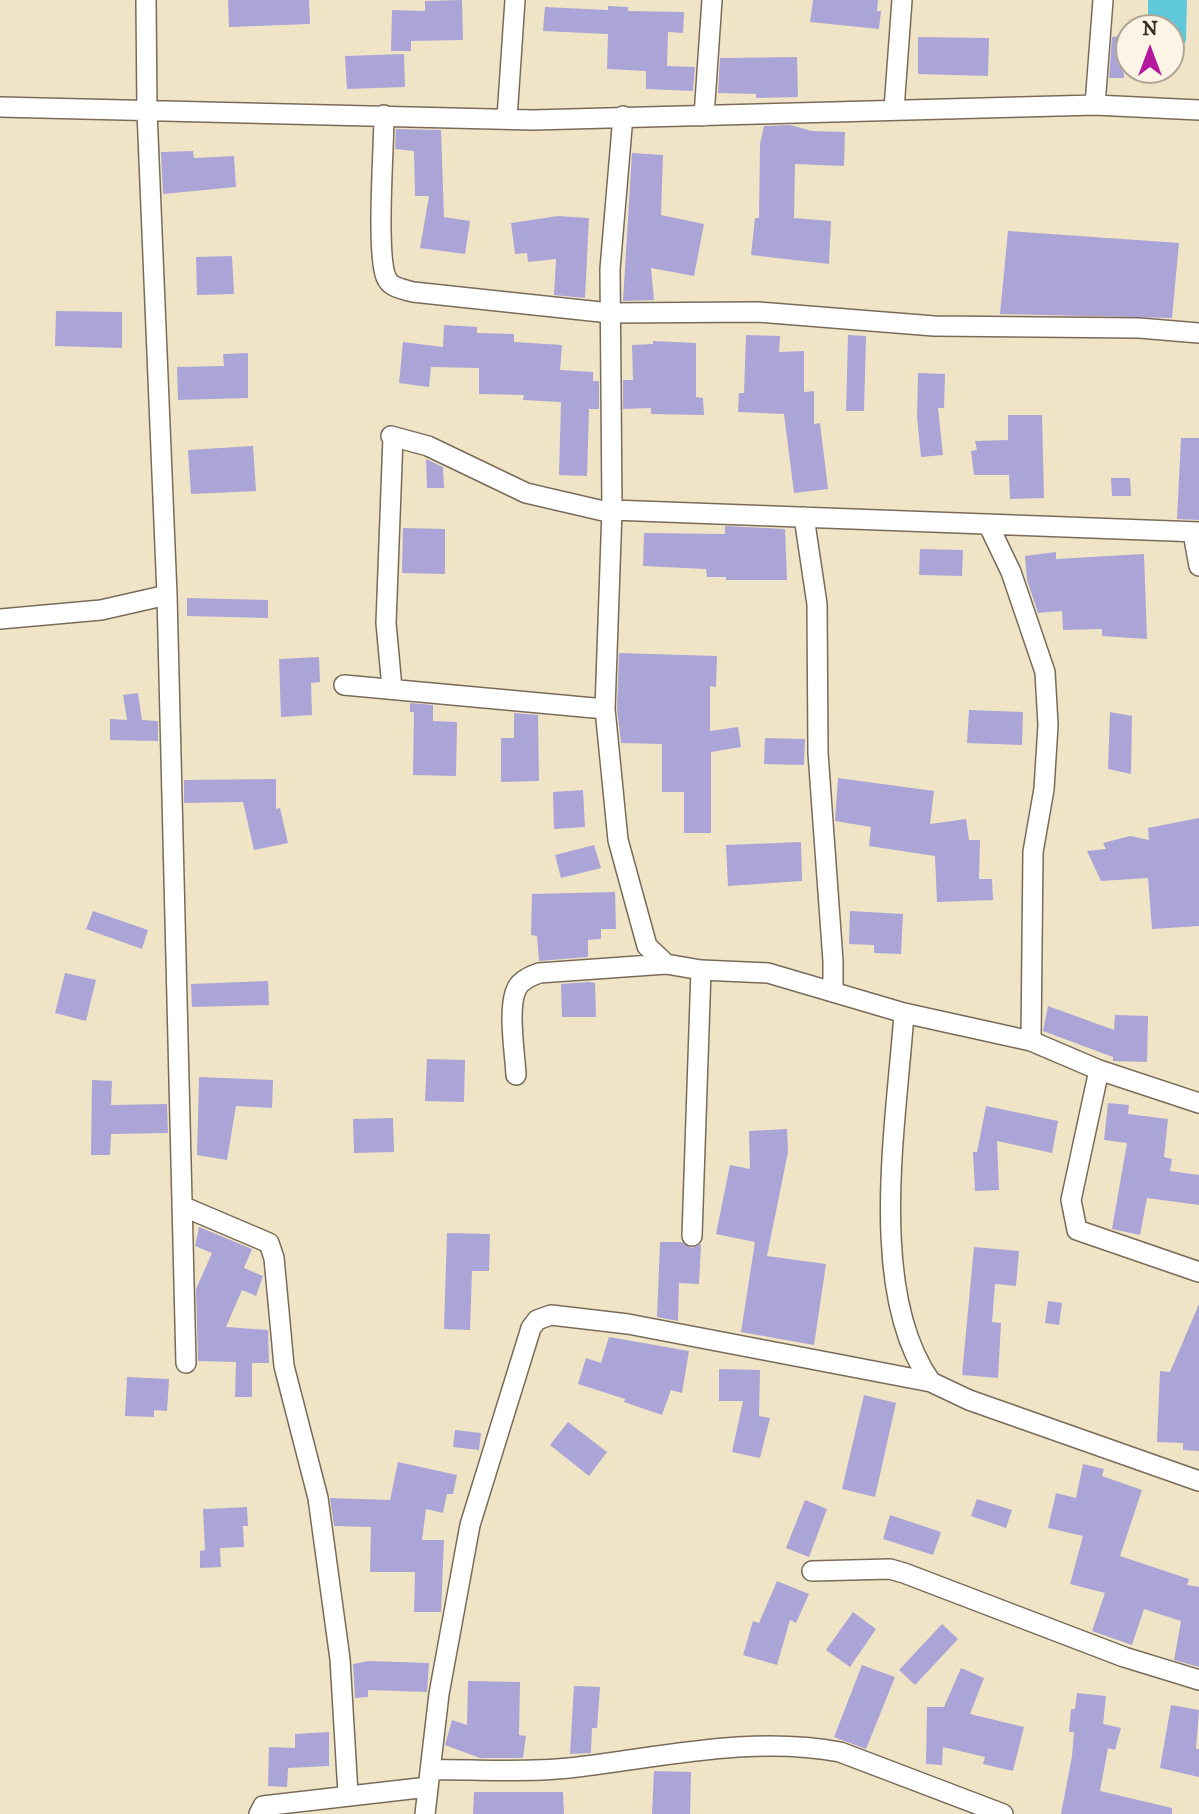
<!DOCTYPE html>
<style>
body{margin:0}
#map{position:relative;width:1199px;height:1814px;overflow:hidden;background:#efe5c6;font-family:"IM FELL DW Pica",serif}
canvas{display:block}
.north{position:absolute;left:1115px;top:14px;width:70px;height:70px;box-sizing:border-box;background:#fcf5e5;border:2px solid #afa495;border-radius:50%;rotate:0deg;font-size:19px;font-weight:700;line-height:28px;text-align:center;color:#3b2a1e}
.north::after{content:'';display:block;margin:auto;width:24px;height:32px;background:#b5179e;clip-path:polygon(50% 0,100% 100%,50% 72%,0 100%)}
</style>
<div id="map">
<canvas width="1199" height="1814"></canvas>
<div class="north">N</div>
</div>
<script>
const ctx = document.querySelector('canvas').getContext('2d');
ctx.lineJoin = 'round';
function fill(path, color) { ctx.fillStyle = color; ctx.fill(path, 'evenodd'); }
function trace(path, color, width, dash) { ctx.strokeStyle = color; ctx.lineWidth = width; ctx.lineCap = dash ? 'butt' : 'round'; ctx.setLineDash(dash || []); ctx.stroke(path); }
const water = new Path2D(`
 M1148,0H1187L1186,40L1180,56L1171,54V28H1141L1148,22Z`);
const building = new Path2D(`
 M228,0H309L310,24L229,27Z
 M462,0L463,40L411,41V51H391L392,10L425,11V1Z
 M813,0H878L877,11H881L879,29L810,22Z
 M608,6L628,7V11L684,12L683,33L668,32L667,66L695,67L693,91L646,89V71L607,69L608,34L543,31L545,7L608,10Z
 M1122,36L1124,78H1109L1112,37Z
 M918,37L989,38L988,76L918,74Z
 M404,54L405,87L347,89L345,56Z
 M797,57L798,97L756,98V94L718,93L720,58Z
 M790,125L812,131L845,132L844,166L795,164L794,218L831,221L829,264L751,255L755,218H759L760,144L764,126Z
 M396,129L441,130L444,217L470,221L465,254L420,248L429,196H415L414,151L395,149Z
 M193,151L194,158L234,156L236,187L163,194L161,152Z
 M632,153L663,155L661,215L704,224L694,276L651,268L654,300L623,301Z
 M558,216L589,218L585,298L554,295L556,259L528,262L527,253L515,254L511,223Z
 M1008,231L1179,243L1172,318L1000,314Z
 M232,256L234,294L197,295L196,257Z
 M56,311L122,312V348L55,346Z
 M444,325L477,327V333L514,334V342L562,345L560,370L593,372V381H599V409H589L587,476L559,475L561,402L523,400L524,395L479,394V368L431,367L429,387L399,383L403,342L443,347Z
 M746,335L780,336L779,352L804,351V392L814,391V424L820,423L828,489L794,493L784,414L738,412L739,393H744Z
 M848,335L866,336L864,411H846Z
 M653,341L696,343V397L703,398L704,415L651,414V408L623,409V380H633L632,345L653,344Z
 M248,353V398L178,400L177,367L224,366L223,354Z
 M918,373L945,374L944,408H938L943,455L921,457L917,417Z
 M1008,415H1042L1044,498L1010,499L1009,475H974L971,451L977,450L975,441L1008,440Z
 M1181,438H1199V520L1177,519Z
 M253,446L256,491L191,494L188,450Z
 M426,459L443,467L444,488H427Z
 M1111,478H1130L1131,496H1112Z
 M725,526L785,529L787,580H726V577H707L706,569L643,566L644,533L725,534Z
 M403,528L445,529V574L402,573Z
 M920,549L963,550L962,576L919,575Z
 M1056,552V559L1144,554L1147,639L1102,636V629L1063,630L1062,611L1038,613L1027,580L1025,556Z
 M187,598L268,600V618L187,616Z
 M619,653L717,656L716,687L710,686V731L738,727L741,747L711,752V833H684V792H662V744L621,743L617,709Z
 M319,657L320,682L311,683L312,715L281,717L279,659Z
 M138,693L142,720L158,721V741L110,740V719L127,720L123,695Z
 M410,703L433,705V721L457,722L456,776L413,775L414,712H410Z
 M969,710L1023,712L1022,745L967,743Z
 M1110,712L1132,716L1131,774L1108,769Z
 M514,713L538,715L539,781L501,782V738H514Z
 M765,738L805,739L804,765L764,764Z
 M838,778L934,791L930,824L966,819L969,840H980L979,879H992L993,900L937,902L935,856L869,846L871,827L835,821Z
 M276,779V809L280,808L288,843L254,850L243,802L184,803V780Z
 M583,790L585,827L554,829L553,792Z
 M1199,818V926L1152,929L1148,878L1101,881L1087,851L1106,849L1103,843L1130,836L1149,840L1148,828Z
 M801,842L802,881L728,886L726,845Z
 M594,845L601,868L561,878L555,855Z
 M615,892L616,929H601V939L588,940V957L539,961L537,936L531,935L532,894Z
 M93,911L148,930L142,949L86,929Z
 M850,911L903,914L901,954L874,953V945L849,944Z
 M65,973L96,980L86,1021L55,1013Z
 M268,981L269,1005L192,1007L191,984Z
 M589,982L595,983L596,1017H562L561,984Z
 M1048,1006L1114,1030L1115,1015L1148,1016L1147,1062L1113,1061V1057L1043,1031Z
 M427,1059L465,1060L464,1102L425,1101Z
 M199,1077L273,1080L272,1108L236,1106L227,1160L197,1155Z
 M92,1080L112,1081L111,1105L167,1104L168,1133L111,1134L110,1155H91Z
 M1108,1103L1129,1105L1128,1114L1168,1119L1164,1157L1172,1159L1170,1171L1199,1175V1205L1147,1198L1140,1235L1112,1229L1127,1143L1104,1140Z
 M986,1106L1058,1121L1052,1153L997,1141L999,1190L975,1191L973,1152H977Z
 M393,1118L394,1152L354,1153L353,1119Z
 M787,1129L788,1152L767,1256L826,1264L814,1345L741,1332L755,1242L716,1234L730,1165L750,1169L749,1131Z
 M199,1227L252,1249L244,1268L263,1276L256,1296L242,1290L226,1327L268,1330L269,1363H252V1397H235L236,1362L198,1361L196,1289L212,1253L195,1246Z
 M447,1233L490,1234L489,1271H472L470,1330L444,1329Z
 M660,1242H682L691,1248L701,1244L699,1284L679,1283L678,1321L657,1317Z
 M974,1247L1019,1251L1016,1286L995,1284L992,1322L1001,1323L998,1378L962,1375Z
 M1048,1301L1062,1303L1059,1325L1045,1323Z
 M1199,1304V1451L1183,1450V1443L1157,1442L1160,1371L1170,1372Z
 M609,1337L689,1351L682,1393L671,1390L662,1415L624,1402L625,1399L578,1384L586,1358L601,1363Z
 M719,1369L760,1370L759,1416L770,1418L760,1458L732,1452L743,1401H719Z
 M127,1377L169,1379L167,1411L154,1410V1417L125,1416Z
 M864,1395L896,1403L875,1497L842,1489Z
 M568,1422L607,1452L589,1476L550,1445Z
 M455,1430L481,1433L479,1450L453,1447Z
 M398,1462L457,1475L453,1494H447L443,1513L426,1509L422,1540H444L441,1612H414L415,1572H370L371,1527L334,1526L330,1498L390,1500Z
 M1083,1464L1104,1469L1102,1476L1142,1490L1120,1556L1189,1579L1187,1585L1199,1587V1667L1174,1660L1181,1621L1144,1609L1132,1645L1092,1631L1105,1593L1070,1584L1083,1536L1048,1528L1056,1493L1076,1498Z
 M977,1499L1012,1510L1006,1528L971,1516Z
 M805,1500L827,1509L809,1557L786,1548Z
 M247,1507L248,1526H243L244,1547L220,1548L221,1567L200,1568V1551L205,1550L203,1509Z
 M890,1515L941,1532L933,1555L883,1539Z
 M777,1581L809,1594L796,1623L790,1620L777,1665L743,1655L753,1621L759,1623Z
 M853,1612L876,1629L850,1667L826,1650Z
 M942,1624L958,1639L915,1685L899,1670Z
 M369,1661L429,1663L427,1692L368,1690V1697L355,1698L353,1664Z
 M862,1665L895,1677L866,1749L834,1737Z
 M961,1668L984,1678L970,1714L1024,1727L1013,1771L983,1764L985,1757L943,1747L942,1765L926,1764L927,1707H944Z
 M468,1681L520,1682L519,1735L526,1736L523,1758H480L445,1745L452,1720L467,1725Z
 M574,1686L600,1687L597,1728H592L591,1753L570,1754Z
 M1077,1693L1106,1696L1103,1724L1121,1728L1115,1750L1108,1748L1100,1791L1172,1808V1814H1061L1072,1756L1074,1732H1069L1071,1709H1075Z
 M1171,1705L1199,1710L1196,1749H1199V1777L1160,1768Z
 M329,1732V1766L288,1768L287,1787L268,1786L269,1747L295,1748V1734Z
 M654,1771L691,1772L690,1814H652Z
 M474,1792H563L564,1814H473Z`);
const minor = new Path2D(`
 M146,0L147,111L167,595L186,1363
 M1095,105L1103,0
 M0,107L533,120L1095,105L1199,110
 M894,109L902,0
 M384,115C384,148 376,252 386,277C390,288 403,289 413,292L610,313L758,312L934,326L1139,328L1199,333
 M623,116L610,269L612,510L605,709L618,840L647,946L666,964L701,970L768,973L904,1013L1031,1041L1099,1070L1199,1103
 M704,116L712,0
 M507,118L515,0
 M391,436L428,446L526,493L612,513
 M612,510L1199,532
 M804,517L817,604L818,753L833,961V991
 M988,524L1011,572L1045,672L1048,725L1044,789L1033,852L1031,1041
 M1193,533L1199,566
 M0,619L101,610L167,595
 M344,685L605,709
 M392,688L386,623L393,437
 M904,1013C897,1120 866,1291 931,1382
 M1099,1070L1071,1200L1077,1230L1199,1272
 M516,1075C515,1053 507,1007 517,988C521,980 531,976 539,973L666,964
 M182,1206L269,1243L274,1258L284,1366L318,1498L340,1659L348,1794
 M692,1236L701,970
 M812,1571L890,1569L904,1573L1124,1657L1199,1680
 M430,1770C476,1769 524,1773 569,1768C659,1758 750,1735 840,1752L1003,1814
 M259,1814L263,1806L428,1787
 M425,1814L439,1694L470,1525L531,1328L537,1320L551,1315L628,1324L931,1382L969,1400L1199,1481`);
fill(water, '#5fc8db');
fill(building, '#aba4d6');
trace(minor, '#7a6b59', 22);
trace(minor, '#fff', 19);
</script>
